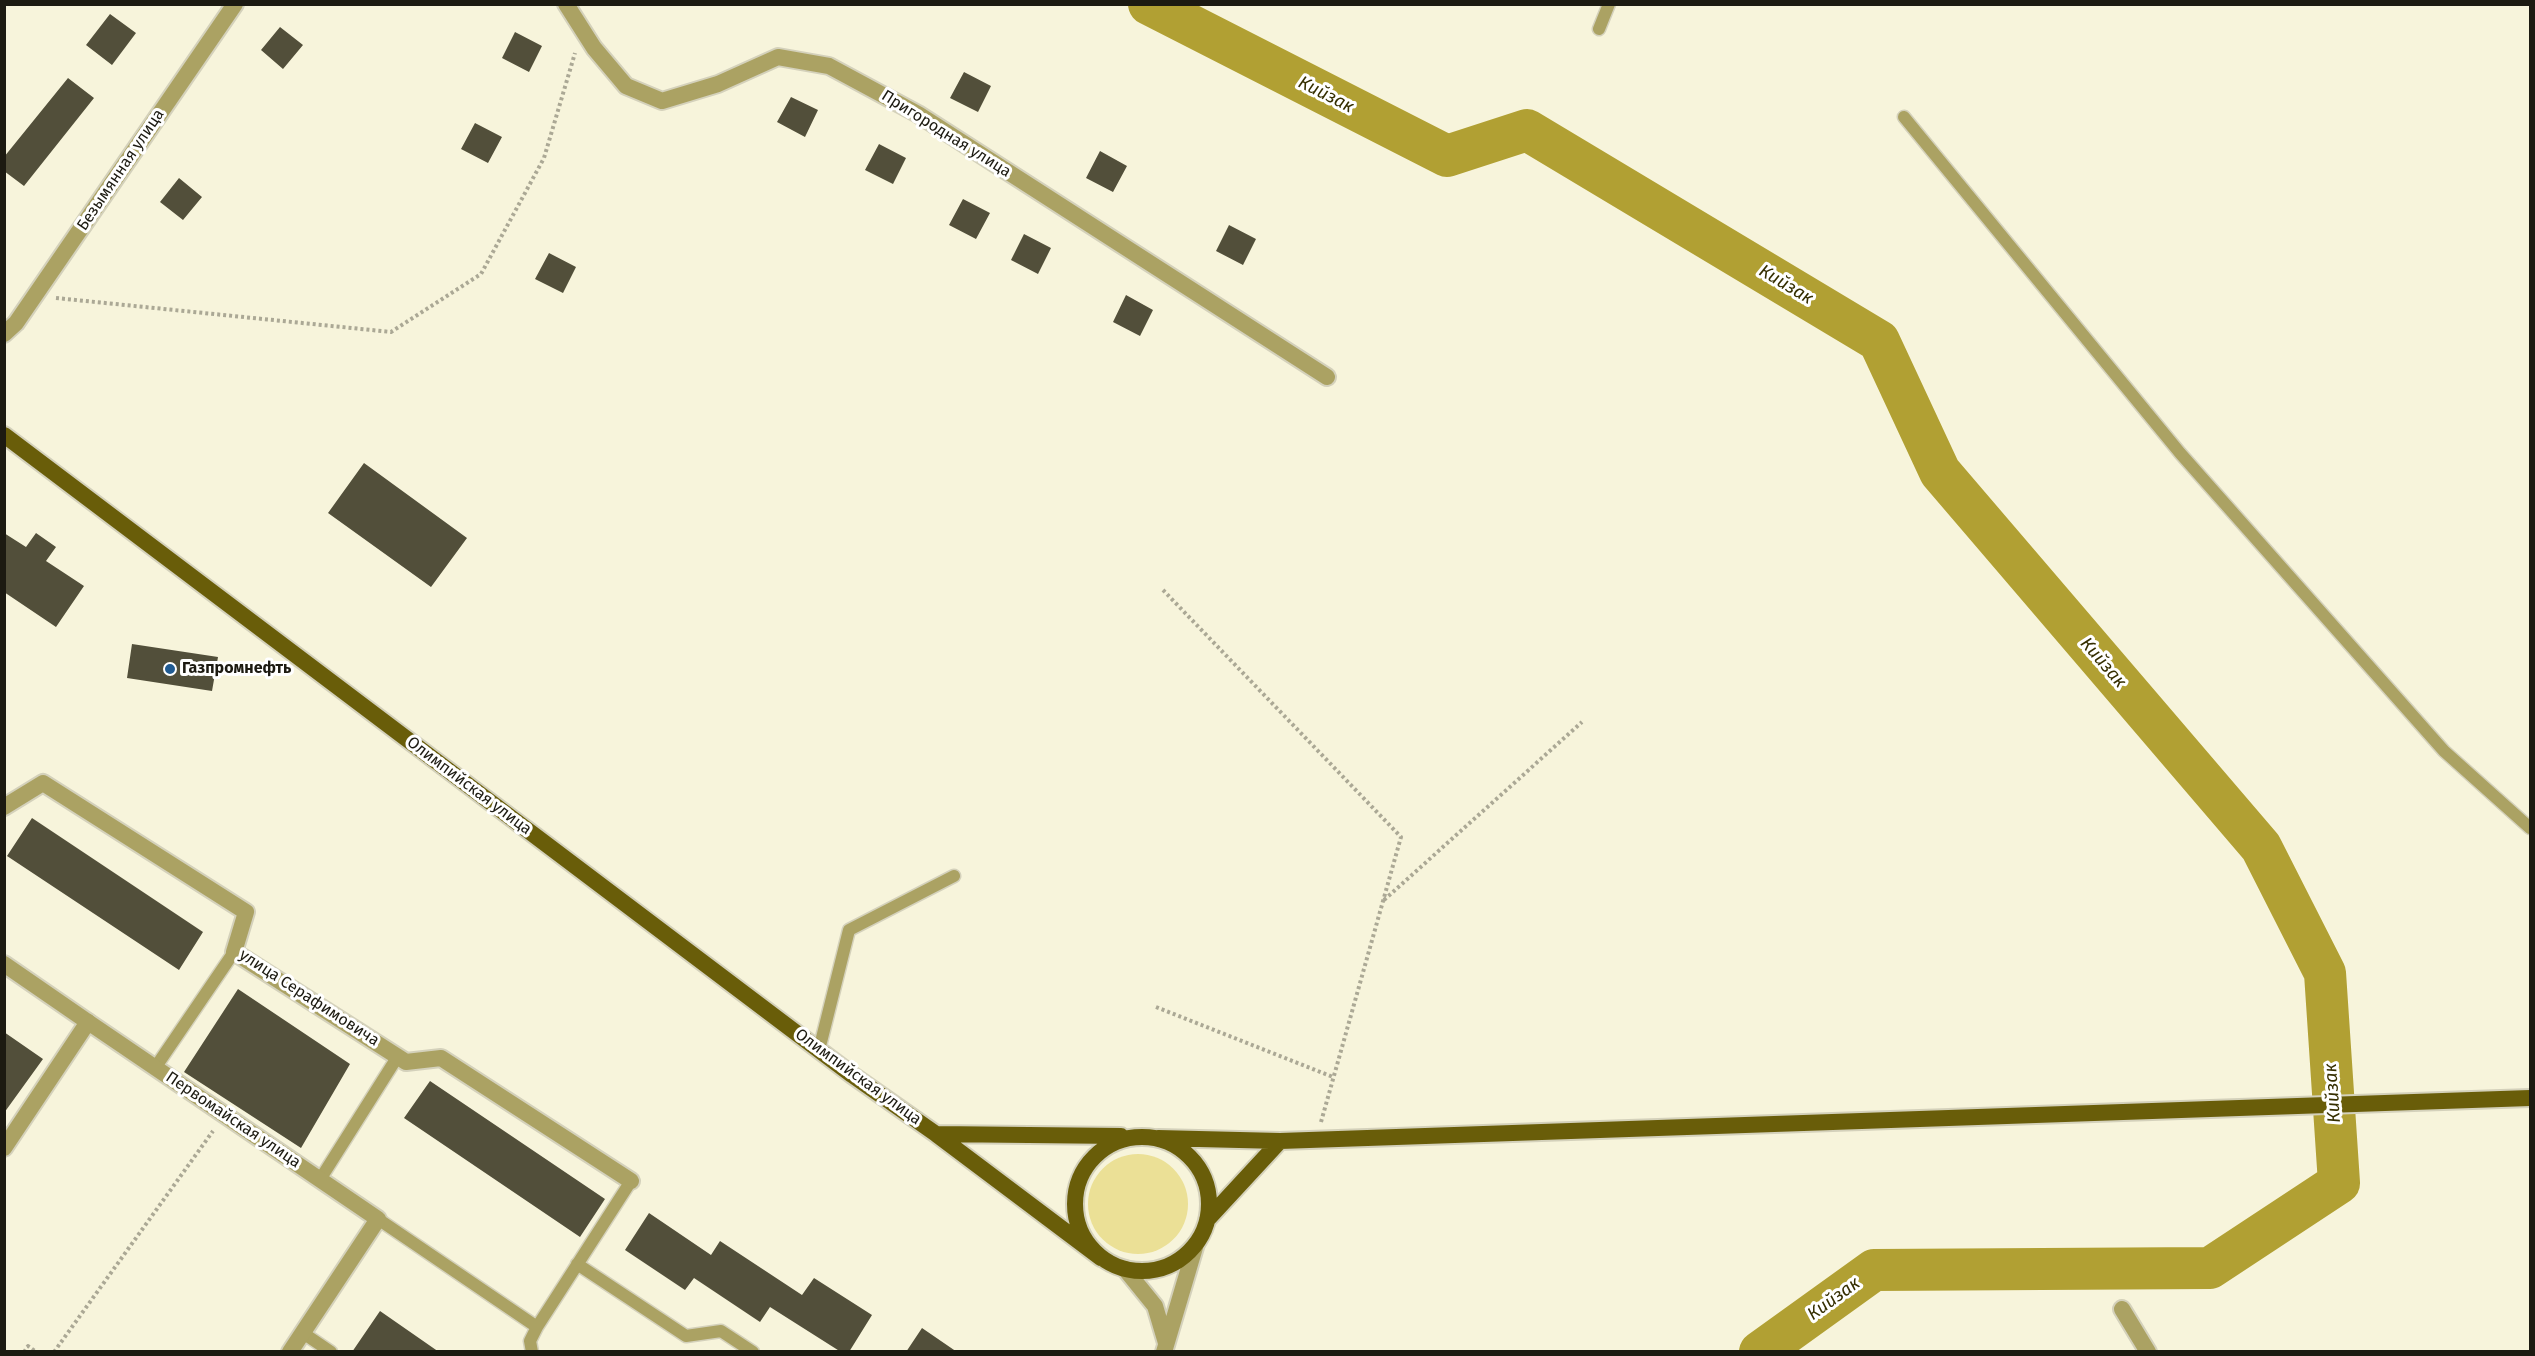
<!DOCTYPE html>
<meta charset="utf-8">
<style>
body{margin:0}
#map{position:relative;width:2535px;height:1356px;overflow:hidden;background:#f7f4db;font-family:"Fira Sans",sans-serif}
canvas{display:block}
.frame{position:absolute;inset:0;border:6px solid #1c1a11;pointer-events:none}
</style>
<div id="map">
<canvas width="2535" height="1356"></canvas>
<div class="frame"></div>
</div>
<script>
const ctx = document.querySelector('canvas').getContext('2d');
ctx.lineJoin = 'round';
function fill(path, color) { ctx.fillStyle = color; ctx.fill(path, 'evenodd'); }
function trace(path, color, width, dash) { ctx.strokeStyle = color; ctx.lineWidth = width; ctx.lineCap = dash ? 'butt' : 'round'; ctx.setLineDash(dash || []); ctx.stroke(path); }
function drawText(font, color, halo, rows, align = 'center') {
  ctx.font = font + ' "Fira Sans",sans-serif'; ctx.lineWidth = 6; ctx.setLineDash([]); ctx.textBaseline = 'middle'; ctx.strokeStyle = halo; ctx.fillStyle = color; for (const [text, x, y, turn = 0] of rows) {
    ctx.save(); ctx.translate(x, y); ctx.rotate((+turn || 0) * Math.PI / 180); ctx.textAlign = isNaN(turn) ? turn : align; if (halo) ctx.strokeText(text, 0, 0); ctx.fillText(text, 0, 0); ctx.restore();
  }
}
const green = new Path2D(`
 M1088 1204a50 50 0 1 1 100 0a50 50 0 1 1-100 0Z`);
const river = new Path2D(`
 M1149,4L1447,156L1527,130L1879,341L1940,472L2261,847L2325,973L2339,1183L2210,1268L1874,1270L1760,1352`);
const building = new Path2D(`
 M110,14L136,33L112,65L86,45Z
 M280,27L303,45L283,69L261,50Z
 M515,32L542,46L529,72L502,58Z
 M964,72L991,86L978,112L950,98Z
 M68,78L94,98L24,186L4,171V157Z
 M791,97L818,110L805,137L777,122Z
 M475,123L502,137L488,163L461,149Z
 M879,144L906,158L893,184L865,170Z
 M1100,151L1127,166L1113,192L1086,178Z
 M179,178L202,197L183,220L160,202Z
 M963,199L990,213L976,239L949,225Z
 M1229,225L1256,239L1243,265L1216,251Z
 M1024,234L1051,248L1038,274L1011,260Z
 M549,253L576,267L563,293L535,279Z
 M1126,295L1153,310L1140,336L1113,322Z
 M364,463L467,538L431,587L328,513Z
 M4,533L26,547L36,533L56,547L46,561L84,586L56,627L4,592Z
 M132,644L218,657L212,691L127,678Z
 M32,818L203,932L179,970L7,856Z
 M238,989L350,1064L301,1148L184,1072Z
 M4,1032L43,1059L4,1113Z
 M430,1081L605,1199L580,1237L404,1118Z
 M649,1213L711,1255L720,1241L802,1295L814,1278L872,1315L849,1352H841L770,1307L760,1322L694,1278L685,1290L625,1250Z
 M380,1311L439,1352H352Z
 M922,1328L957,1352H906Z`);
const path = new Path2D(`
 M56,298L391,332L481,274L544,158L575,53
 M1163,590L1401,837L1321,1122
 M1384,900L1582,722
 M1156,1007L1333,1077
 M24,1352L28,1346L36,1352
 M54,1352L213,1131`);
const service = new Path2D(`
 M1599,29L1609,4
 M1904,117L2180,453L2444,751L2530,828
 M819,1050L849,930L954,876
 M155,1068L234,952
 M321,1178L398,1056
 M378,1219L537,1327
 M577,1264L686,1336L721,1331L753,1352
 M303,1333L331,1352
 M532,1352L530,1341L537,1327L631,1181`);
const pedestrian = new Path2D(`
 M4,964L88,1022`);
const minor = new Path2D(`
 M566,4L594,48L626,86L662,101L718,84L778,57L829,66L918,114L1327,377
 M4,334L16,323L235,4
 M4,807L43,783L246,912L234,952L406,1062L441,1058L631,1181
 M4,1148L88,1022L378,1219L290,1352
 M1125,1269L1155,1306L1166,1343
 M2122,1309L2148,1352
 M1164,1352L1196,1244`);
const primary = new Path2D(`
 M4,435L852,1075L936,1134L1101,1258
 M936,1134L1121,1136
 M1075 1204a67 67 0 1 1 134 0a67 67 0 1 1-134 0Z
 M1158,1138L1280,1141L2530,1098
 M1207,1220L1280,1141`);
const markers = [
 [170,669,6,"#215b92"]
];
const streetNames = [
 ["Пригородная улица",946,134,32],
 ["Безымянная улица",121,170,-56],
 ["Олимпийская улица",469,786,37],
 ["улица Серафимовича",309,998,33],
 ["Олимпийская улица",858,1077,36],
 ["Первомайская улица",233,1120,34]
];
const poiNames = [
 ["Газпромнефть",182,669]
];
const waterNames = [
 ["Кийзак",1326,95,27],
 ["Кийзак",1786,285,31],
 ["Кийзак",2103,663,49],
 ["Кийзак",2333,1093,-94],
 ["Кийзак",1834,1299,-36]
];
fill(green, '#ebe096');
trace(river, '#b1a033', 42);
fill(building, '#524f3a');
trace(service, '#d4d1bb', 15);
trace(pedestrian, '#d4d1bb', 20);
trace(minor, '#d4d1bb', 20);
trace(primary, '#d4d1bb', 20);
trace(path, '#aba895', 4, [3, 3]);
trace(service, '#aba263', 12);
trace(pedestrian, '#aba263', 16);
trace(minor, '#aba263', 16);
trace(primary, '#695d09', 16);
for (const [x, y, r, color] of markers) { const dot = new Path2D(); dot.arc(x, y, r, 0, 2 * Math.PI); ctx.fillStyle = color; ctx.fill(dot); trace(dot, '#fff', 2); }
drawText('16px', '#1c1a11', '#fff', streetNames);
drawText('bold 16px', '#1c1a11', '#fff', poiNames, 'left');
drawText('italic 18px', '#352e00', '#fff', waterNames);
</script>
